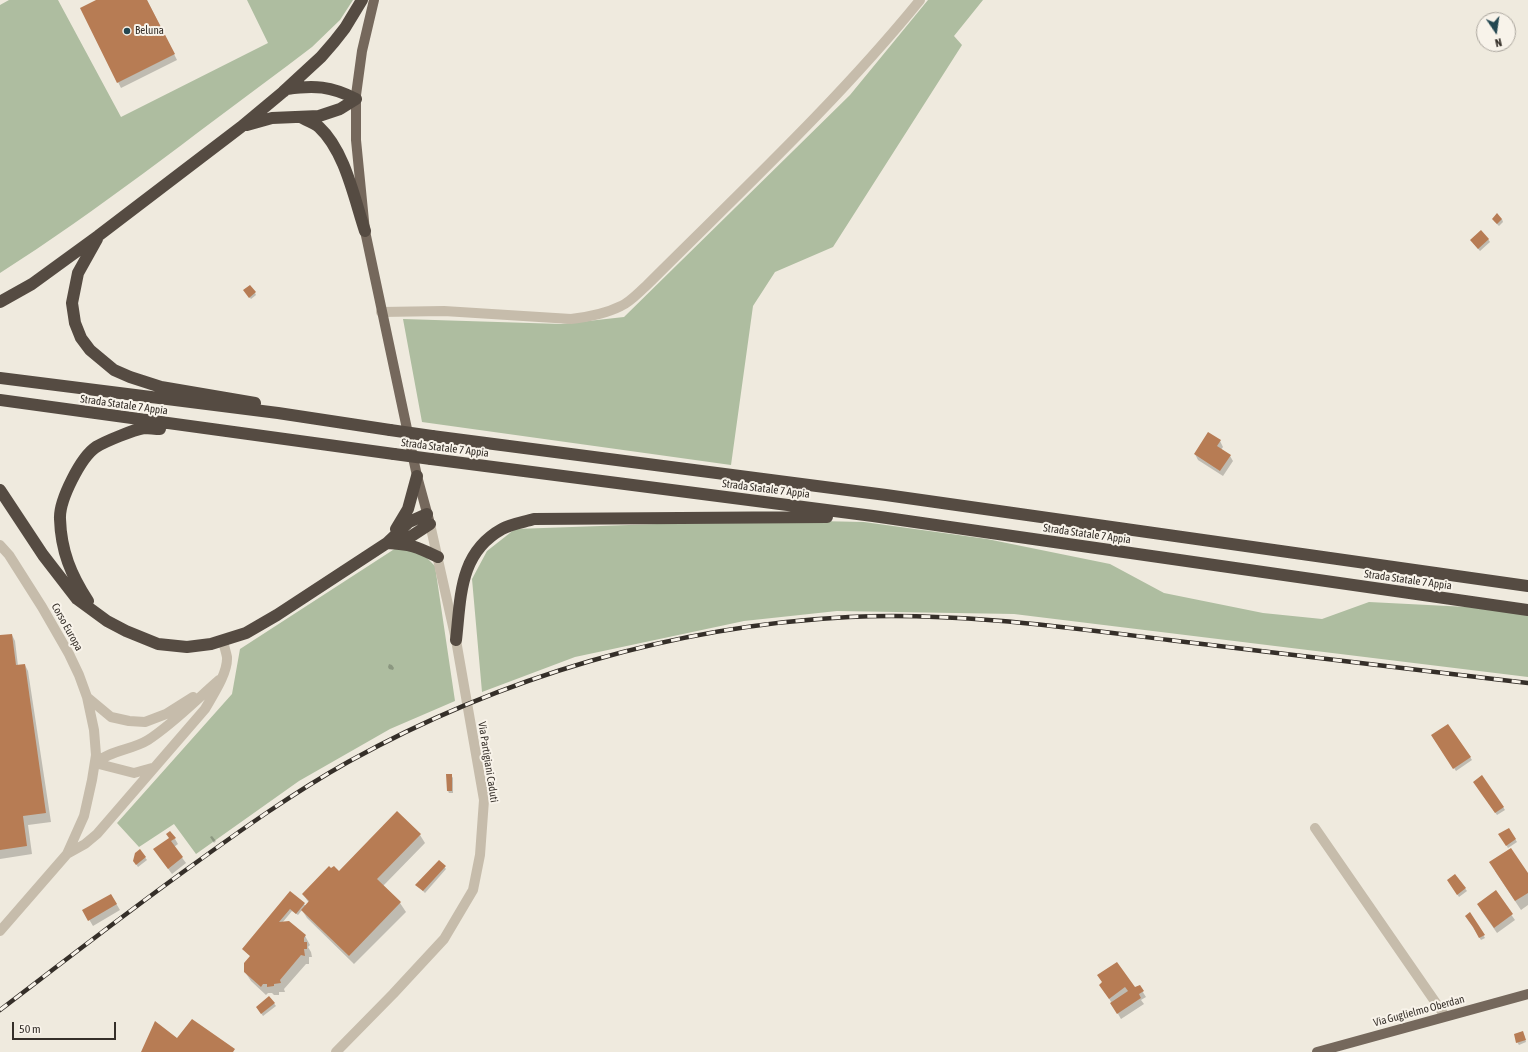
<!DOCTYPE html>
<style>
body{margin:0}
#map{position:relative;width:1528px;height:1052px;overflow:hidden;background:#efeade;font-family:"Asap Condensed",sans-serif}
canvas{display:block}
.north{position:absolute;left:1476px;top:12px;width:40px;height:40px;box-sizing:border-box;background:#f8f3ea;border:1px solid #aaa59d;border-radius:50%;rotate:167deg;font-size:11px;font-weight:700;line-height:16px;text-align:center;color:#352f29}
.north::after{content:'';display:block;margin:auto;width:14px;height:18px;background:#244751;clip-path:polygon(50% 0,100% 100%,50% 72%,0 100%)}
.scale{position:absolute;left:12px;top:1022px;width:104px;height:18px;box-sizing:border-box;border:2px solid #352f29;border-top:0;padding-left:5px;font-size:12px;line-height:14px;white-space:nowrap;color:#352f29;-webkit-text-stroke:3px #f8f3ea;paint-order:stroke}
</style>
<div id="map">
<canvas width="1528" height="1052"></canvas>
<div class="north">N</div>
<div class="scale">50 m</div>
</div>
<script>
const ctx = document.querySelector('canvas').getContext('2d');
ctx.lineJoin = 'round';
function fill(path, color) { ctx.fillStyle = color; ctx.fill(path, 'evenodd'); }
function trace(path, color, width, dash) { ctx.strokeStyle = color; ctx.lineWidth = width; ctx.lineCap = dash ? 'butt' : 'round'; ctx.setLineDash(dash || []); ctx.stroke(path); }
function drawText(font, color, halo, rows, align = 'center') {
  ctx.font = font + ' "Asap Condensed",sans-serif'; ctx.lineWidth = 4; ctx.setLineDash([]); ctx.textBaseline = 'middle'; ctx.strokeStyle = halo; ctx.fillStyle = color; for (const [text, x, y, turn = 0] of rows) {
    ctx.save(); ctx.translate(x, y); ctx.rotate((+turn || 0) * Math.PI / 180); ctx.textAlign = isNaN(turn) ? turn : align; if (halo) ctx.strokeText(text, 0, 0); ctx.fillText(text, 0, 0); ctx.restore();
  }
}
const green = new Path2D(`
 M9,0H58L121,117L268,43L247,0H353L340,20L312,47L287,66C192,136 99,210 0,273V5Z
 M928,0H983L954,36L962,45L833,247L775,272L753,306L731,465L422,422L403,319L561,324L624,317L850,95Z
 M771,520L864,522L987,539L1110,564L1164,593L1263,613L1322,619L1369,602L1487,608L1528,614V677L1014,614L837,611L744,621L575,657L482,692L472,579L487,551L515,529Z
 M396,548L421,552L435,566L455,701L390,729L299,781L196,854L174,824L139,847L117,823L232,694L240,649Z`);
const shadow = new Path2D(`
 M98,0H147L177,60L121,88L118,82Z
 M1502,219L1503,222L1499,226L1494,221Z
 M1488,239L1490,242L1480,251L1473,243Z
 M246,293H255L256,295L251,299Z
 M1220,441L1223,447L1221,450L1230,456L1233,461L1223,476L1198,460L1195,454Z
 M12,635L15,641L18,666L25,665L28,671L51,822L28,825L32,854L0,859V636Z
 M389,664L392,665L394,668L393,670L389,669L388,667Z
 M1432,736L1470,757L1472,760L1456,771Z
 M451,775L453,778V793H449L448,791Z
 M1476,785L1503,807L1505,810L1497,815Z
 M1509,829L1517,842L1508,848L1500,835Z
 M420,835L425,843L383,886L400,903L406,912L354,964L307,918L302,910L298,915L292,911L282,923L305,936L310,945L308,947L311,952L312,957H309V964H306L284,989L285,992H279V995H274L272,993H268L266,995L251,981L245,972L251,957L243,949L290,892L306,906L309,903L303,894L339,872Z
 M212,836L216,841L214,843L210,837Z
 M170,839H175L178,844L174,847L186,863L172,874L158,855Z
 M140,851L147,860L138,867L134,861Z
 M439,861L446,869L425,893L417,885Z
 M1495,871L1528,875V905L1521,910Z
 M1455,875L1467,891L1459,897L1448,880Z
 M1495,892L1515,920L1497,933L1481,910Z
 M111,895L120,910L93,926L84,911Z
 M1470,914L1485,938L1481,940L1466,916Z
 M1117,963L1134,988L1139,986L1146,997L1141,1000L1144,1004L1121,1019L1104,990Z
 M269,997L276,1006L263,1016L258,1009Z
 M1524,1035L1526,1042L1519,1045L1517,1042Z`);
const building = new Path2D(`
 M96,0H147L175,54L117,83L80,8Z
 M1497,213L1502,219L1497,224L1492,219Z
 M1481,230L1489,239L1478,249L1470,240Z
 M250,285L256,292L249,298L243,290Z
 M1208,432L1221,440L1217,446L1231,455L1220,471L1194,454Z
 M12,634L16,665L25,664L46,813L23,816L27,846L0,850V635Z
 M1448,724L1471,757L1453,769L1431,735Z
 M446,774H452V791H447Z
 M1482,775L1504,807L1495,813L1473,782Z
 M397,811L421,834L377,879L401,902L349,956L301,910L309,901L302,894L329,866L331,868L334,866L339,871Z
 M1509,828L1516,839L1506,846L1498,834Z
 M170,831L176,838L171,841L183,857L168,869L153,849L169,838L166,834Z
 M1511,848L1528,873V893L1515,901L1489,862Z
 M140,849L146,857L136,865L133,861L135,853Z
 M439,860L446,866L423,891L415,885Z
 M1455,874L1466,888L1457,895L1447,880Z
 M1496,890L1513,914L1494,928L1477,904Z
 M290,891L305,903L296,914L290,909L279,922L289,921L306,935L304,938V942H307V949H304L305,956L301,955L280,980L281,983L274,984V986L267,987V984H263L261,987L244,972V963L250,956L242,949Z
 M111,894L117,904L88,921L82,910Z
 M1470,912L1485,935L1479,938L1473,927L1465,916Z
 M1117,962L1135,987L1140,985L1144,991L1139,994L1141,998L1117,1014L1110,1003L1128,991L1125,987L1109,999L1099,985L1102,982L1097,975Z
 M269,996L275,1003L261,1014L256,1007Z
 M192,1019L235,1049L233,1052H141L155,1021L177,1038Z
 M1523,1031L1526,1040L1516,1043L1514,1034Z`);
const minor = new Path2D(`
 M381,312L444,311L571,319C588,317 605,314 621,306C630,302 638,293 646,286C739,193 837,102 920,0
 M0,545L9,555L42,607L69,654L79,675L87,697L94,730L96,755L92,780L84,816L67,854L0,931
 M87,697L111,717L129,721L145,722L166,714L193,697
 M95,763C111,750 132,750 148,740C174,723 196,700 219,680
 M95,763L134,773L152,768
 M1315,828L1445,1016
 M67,854L85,844L97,834L205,709C213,695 228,673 227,657C226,652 224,646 223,641
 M336,1052L393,994L444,939L473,890L480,855L484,800L456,640L430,524`);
const major = new Path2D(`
 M374,0L362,51L356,95V140L365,231L417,476L429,520
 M1317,1052L1528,994`);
const highway = new Path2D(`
 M287,89C314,85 331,86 356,99
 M300,117C306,120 314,123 319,127C345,151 354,198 365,231
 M247,125L272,118L319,116L340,109L356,99
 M97,239L78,273L72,303L75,323L81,338L90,350L114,370L130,377L161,387L255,403
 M0,302L32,284L98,236L241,127L283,92L321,57L334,42L345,28L362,0
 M0,378L278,413L390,430
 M0,400L394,454
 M432,436L886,495L1528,586
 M431,459L873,516L1528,610
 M0,490L43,555L77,599L107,621L126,631L158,644L187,647L211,644L246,633L277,615L387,543L409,522L427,514
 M396,529L408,509L417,476
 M396,541L407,539L430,524
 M387,543C411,544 417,547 438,557
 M88,601C71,575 61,551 60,519C59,500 81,457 96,447C106,441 133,430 144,428C149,428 155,429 160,429
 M456,640C461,596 459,553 502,529C511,524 524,522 534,519L827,517`);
const rail = new Path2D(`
 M0,1010C63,962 126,913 190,867C241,830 293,793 348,762C501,677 674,626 849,617C956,612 1063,627 1169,640C1288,654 1408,669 1528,683`);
const highwayBridge = new Path2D(`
 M390,430L432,436
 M394,454L431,459`);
const markers = [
 [127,31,4,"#244751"]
];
const poiNames = [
 ["Beluna",135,31]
];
const streetNames = [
 ["Strada Statale 7 Appia",124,405,8],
 ["Strada Statale 7 Appia",445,448,7],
 ["Strada Statale 7 Appia",766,489,7],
 ["Strada Statale 7 Appia",1087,534,8],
 ["Strada Statale 7 Appia",1408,580,8],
 ["Corso Europa",67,627,61],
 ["Via Partigiani Caduti",488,762,81],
 ["Via Guglielmo Oberdan",1419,1011,-15]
];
fill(green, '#aebda0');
fill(shadow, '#0003');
fill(building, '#b77c54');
trace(minor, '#c6bcab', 10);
trace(major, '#75685c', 10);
trace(highway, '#554b42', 12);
trace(rail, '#352f29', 4.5);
trace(rail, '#f8f3ea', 3, [9]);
trace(highwayBridge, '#554b42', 12);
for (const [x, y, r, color] of markers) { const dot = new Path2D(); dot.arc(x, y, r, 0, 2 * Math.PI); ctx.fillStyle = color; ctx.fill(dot); trace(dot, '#f8f3ea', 1.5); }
drawText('11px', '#352f29', '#f8f3ea', poiNames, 'left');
drawText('11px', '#352f29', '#f8f3ea', streetNames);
</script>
